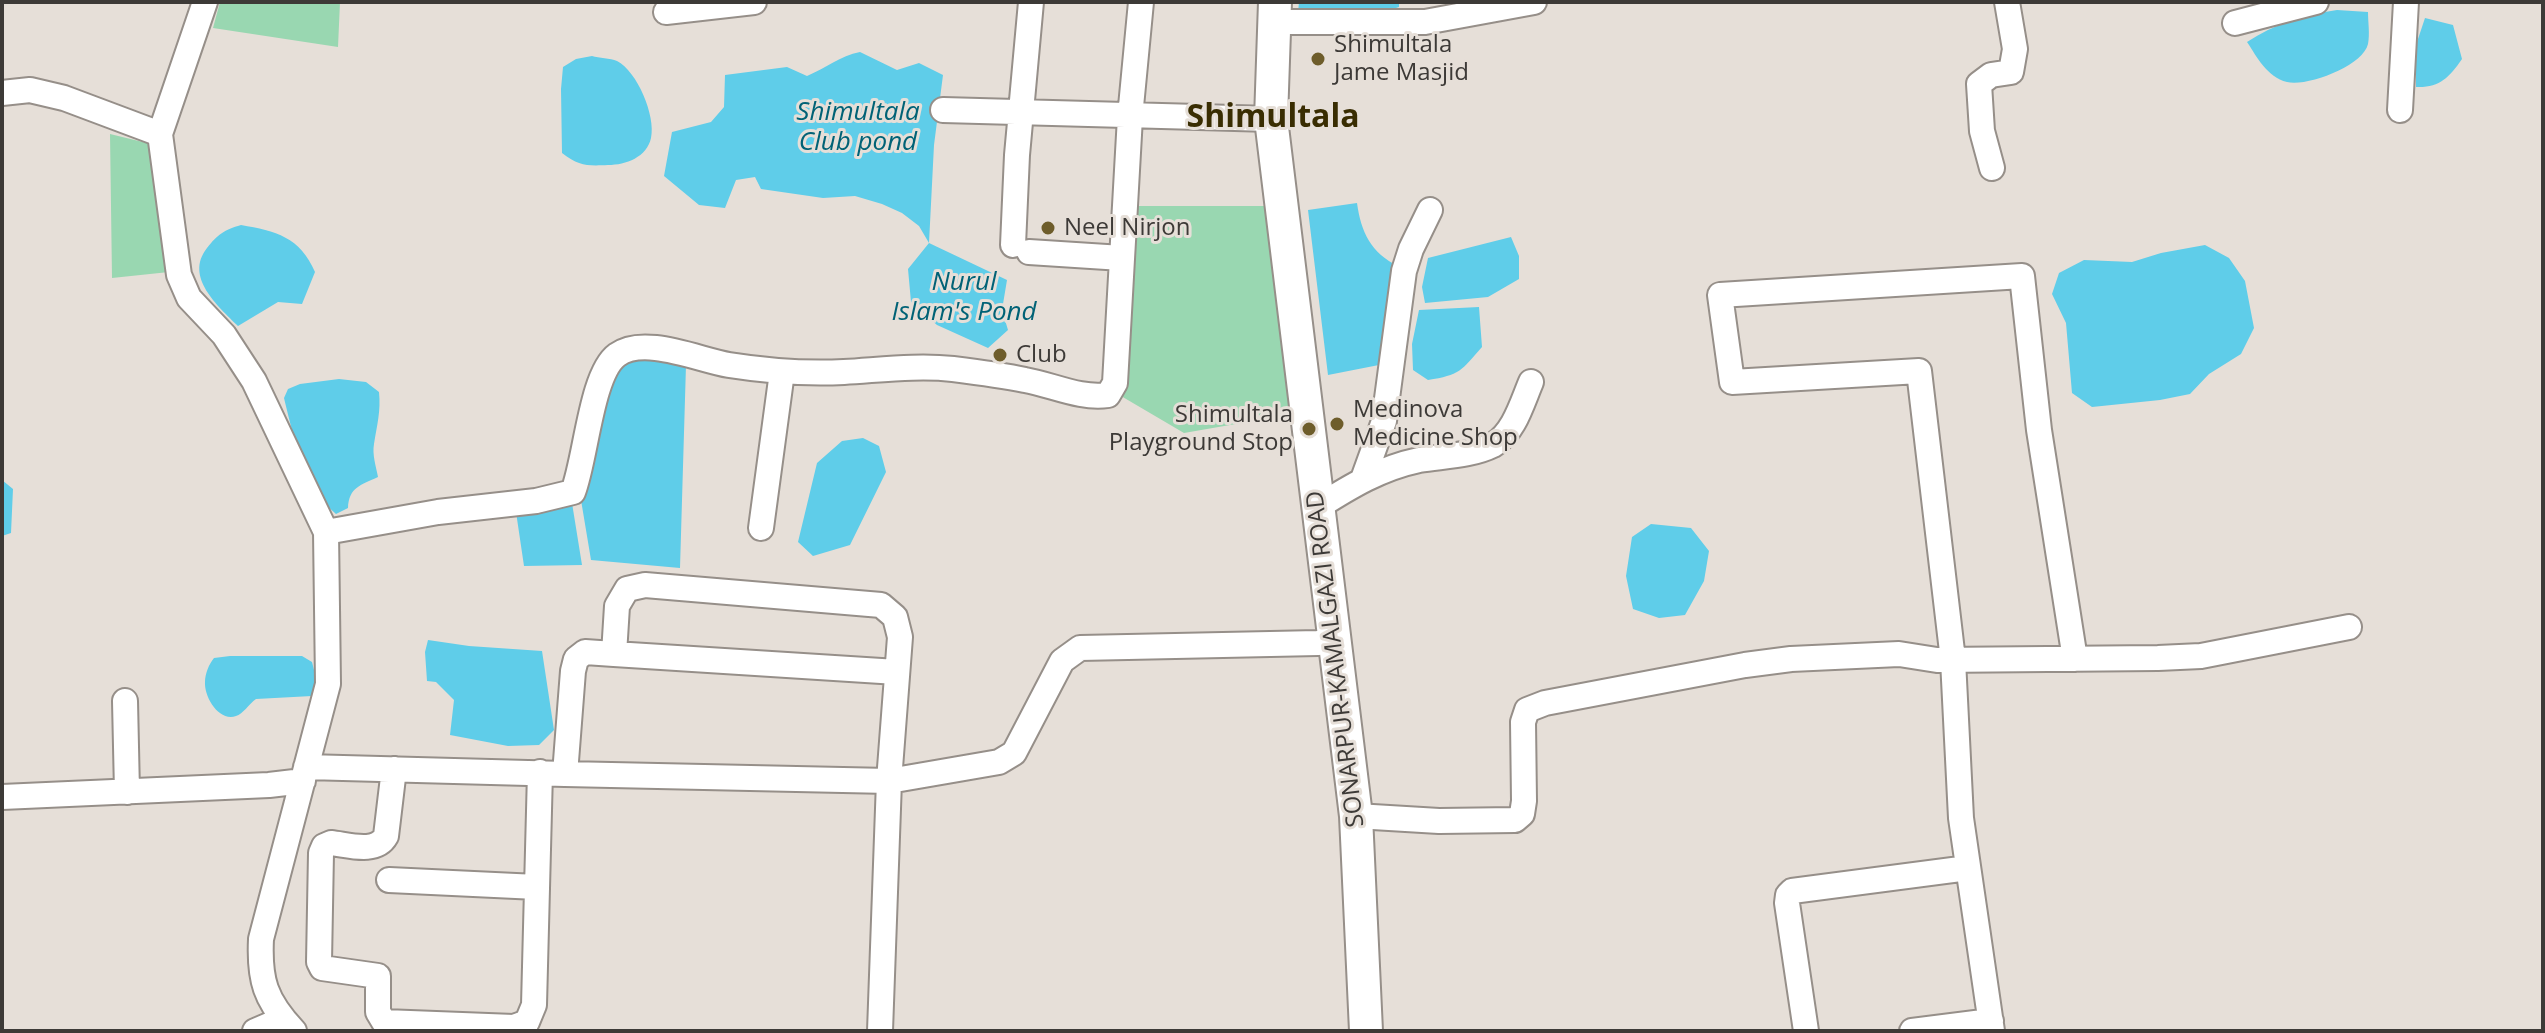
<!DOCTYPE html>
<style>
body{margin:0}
#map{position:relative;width:2545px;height:1033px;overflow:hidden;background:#e6dfd8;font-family:"Open Sans",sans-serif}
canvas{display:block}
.frame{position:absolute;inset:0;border:4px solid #3d3a37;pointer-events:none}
</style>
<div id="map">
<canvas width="2545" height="1033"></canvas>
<div class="frame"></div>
</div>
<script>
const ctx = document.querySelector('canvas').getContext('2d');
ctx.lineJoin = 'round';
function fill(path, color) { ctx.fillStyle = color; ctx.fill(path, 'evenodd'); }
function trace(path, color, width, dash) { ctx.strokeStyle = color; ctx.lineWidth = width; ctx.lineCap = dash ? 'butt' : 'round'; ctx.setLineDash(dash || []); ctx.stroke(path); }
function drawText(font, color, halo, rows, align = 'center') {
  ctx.font = font + ' "Open Sans",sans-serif'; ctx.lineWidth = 6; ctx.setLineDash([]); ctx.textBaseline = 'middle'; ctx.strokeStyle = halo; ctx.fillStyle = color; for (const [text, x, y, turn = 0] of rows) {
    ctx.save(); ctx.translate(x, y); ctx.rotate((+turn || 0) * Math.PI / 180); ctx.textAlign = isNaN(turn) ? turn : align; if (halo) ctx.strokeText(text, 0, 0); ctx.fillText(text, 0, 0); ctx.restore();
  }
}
const green = new Path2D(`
 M220,2H340L338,47L213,28Z
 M110,134L151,144L169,272L112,278Z
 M1138,206H1271L1299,413L1184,433L1121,396L1128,375Z`);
const water = new Path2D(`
 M1299,2H1399V7L1384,12L1298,13Z
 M2337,10L2368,12C2368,22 2370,34 2368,44C2363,66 2307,87 2287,82C2267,77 2257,57 2247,42C2274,24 2305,15 2337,10Z
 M2425,18L2453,25L2462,59C2449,78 2439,88 2416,87V45Z
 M860,52L897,70L919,63L943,75L934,145L929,243L1007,280L1002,310L1008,330L988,348L937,325L911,302L908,269L929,243L919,226L902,213L882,204L855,196L823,198L761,189L755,177L736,180L725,208L699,205L664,176L672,132L711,122L724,107L725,75L787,67L807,76C826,68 840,56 860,52Z
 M592,56C599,58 610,58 617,61C637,71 656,116 651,138C647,157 626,165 608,165C587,166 579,166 562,153L561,89L563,67L576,59Z
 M1357,203C1361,232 1371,253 1398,266L1384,364L1328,375L1308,210Z
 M241,225C276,231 300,237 315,272L302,304L278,302L238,326C218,306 184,277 207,248C218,234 224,230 241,225Z
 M1511,237L1519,256V279L1488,297L1425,303L1422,287L1428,258Z
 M2205,245L2229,258L2245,281L2254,328L2241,354L2209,374L2190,394L2160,400L2092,407L2072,393L2066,323L2052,294L2059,273L2084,260L2132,262L2161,253Z
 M1479,307L1482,347C1461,371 1460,375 1428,380L1413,370L1412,344L1419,310Z
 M635,354L686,365L680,568L591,560L580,494L609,362Z
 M339,379L366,382L379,392C381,411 377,425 374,444C372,454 376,467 378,477C361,485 349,487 348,508L336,514C306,489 293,436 284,398L288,389L300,384Z
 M863,438L879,446L886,472L850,545L813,556L798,542L817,463L842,441Z
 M2,480L13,489L11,533L2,536Z
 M572,503L582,565L524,566L516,512Z
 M1651,524L1691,528L1709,551L1704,581L1685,615L1659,618L1633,609L1626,576L1632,537Z
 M428,640L469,646L542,651L554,730L539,745L508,746L450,735L454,700L436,682L427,681L425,652Z
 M230,656H302L312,662L317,682L312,696L256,699C249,704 243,714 236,716C219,722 204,697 205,682C205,674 209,664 214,658Z`);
const street = new Path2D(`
 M205,2L160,134L179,275L189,298L224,335L254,381L326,532L328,684L261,939C259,980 265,1000 294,1031
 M666,12L754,2
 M1274,22H1425L1534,2
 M2235,23L2316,2
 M2,93L30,90L64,98L160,134
 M943,110L1271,119
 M2400,110L2406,2
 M1992,168L1982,131L1979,84L1991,75L2011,72L2015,49L2007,2
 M1013,245L1017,155L1031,2
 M1029,252L1122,258
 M1363,479L1384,421L1404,271L1411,249L1430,210
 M1318,507C1351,486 1381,468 1419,460C1443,456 1471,456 1493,445C1514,433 1522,403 1531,382
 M761,528L782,372
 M326,532L438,512L536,501L573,492C586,459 591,374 617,355C644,335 699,360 729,365C767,371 804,374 844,372C880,370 917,365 953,369C977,372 1001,375 1025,380C1053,385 1080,399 1108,395L1115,383L1130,117L1141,2
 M614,654L897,672
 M125,701L127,792
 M306,767L565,774L573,671L576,659L585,652L614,654L617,606L627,589L645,585L881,605L895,617L900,637L889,781L999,762L1014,753L1062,661L1080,648L1318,643L1334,640
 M394,769L386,836C376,854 349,845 331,843L324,846L321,853L319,962L322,968L378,976V1012L384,1022L514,1027L527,1022L534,1005L540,772
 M565,774L889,781L880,1031
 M2,797L269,785L303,781
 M1356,816L1439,821L1515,820L1522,814L1524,801L1523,722L1527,710L1545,703L1745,665L1791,659L1899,654L1937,660L2158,658L2201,656L2349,627
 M389,880L537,887
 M255,1031L283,1019
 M1806,1031L1787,903L1788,895L1792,891L1968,868
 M1912,1031L1991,1021
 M1992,1031L1961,818L1953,660L1919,371L1732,382L1720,295L2022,276L2039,430L2075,659`);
const secondary = new Path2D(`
 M1275,2L1271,119L1356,816L1366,1031`);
const markers = [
 [1318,59,8,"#6e5d2b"],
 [1048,228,8,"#6e5d2b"],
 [1000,355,8,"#6e5d2b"],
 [1337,424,8,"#6e5d2b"],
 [1309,429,8,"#6e5d2b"]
];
const poiNames = [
 ["Shimultala",1334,45],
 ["Jame Masjid",1334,73],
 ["Neel Nirjon",1064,228],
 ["Club",1016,355],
 ["Medinova",1353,410],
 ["Medicine Shop",1353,438],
 ["Shimultala",1293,415,"right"],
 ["Playground Stop",1293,443,"right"]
];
const streetNames = [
 ["SONARPUR-KAMALGAZI ROAD",1336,659,-97]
];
const waterNames = [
 ["Shimultala",858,113],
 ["Club pond",858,143],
 ["Nurul",964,283],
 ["Islam's Pond",964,313]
];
const districtNames = [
 ["Shimultala",1273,118]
];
fill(green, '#99d7b1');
fill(water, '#5fcde9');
trace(street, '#968f89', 28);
trace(secondary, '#968f89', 36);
trace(street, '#fff', 24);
trace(secondary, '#fff', 32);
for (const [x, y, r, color] of markers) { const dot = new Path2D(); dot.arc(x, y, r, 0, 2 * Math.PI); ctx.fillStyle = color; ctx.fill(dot); trace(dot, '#e6dfd8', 3); }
drawText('24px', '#3d3a37', '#e6dfd8', poiNames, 'left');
drawText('24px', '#3d3a37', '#e6dfd8', streetNames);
drawText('italic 26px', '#006276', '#e6dfd8', waterNames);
drawText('bold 32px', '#392d02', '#e6dfd8', districtNames);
</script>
